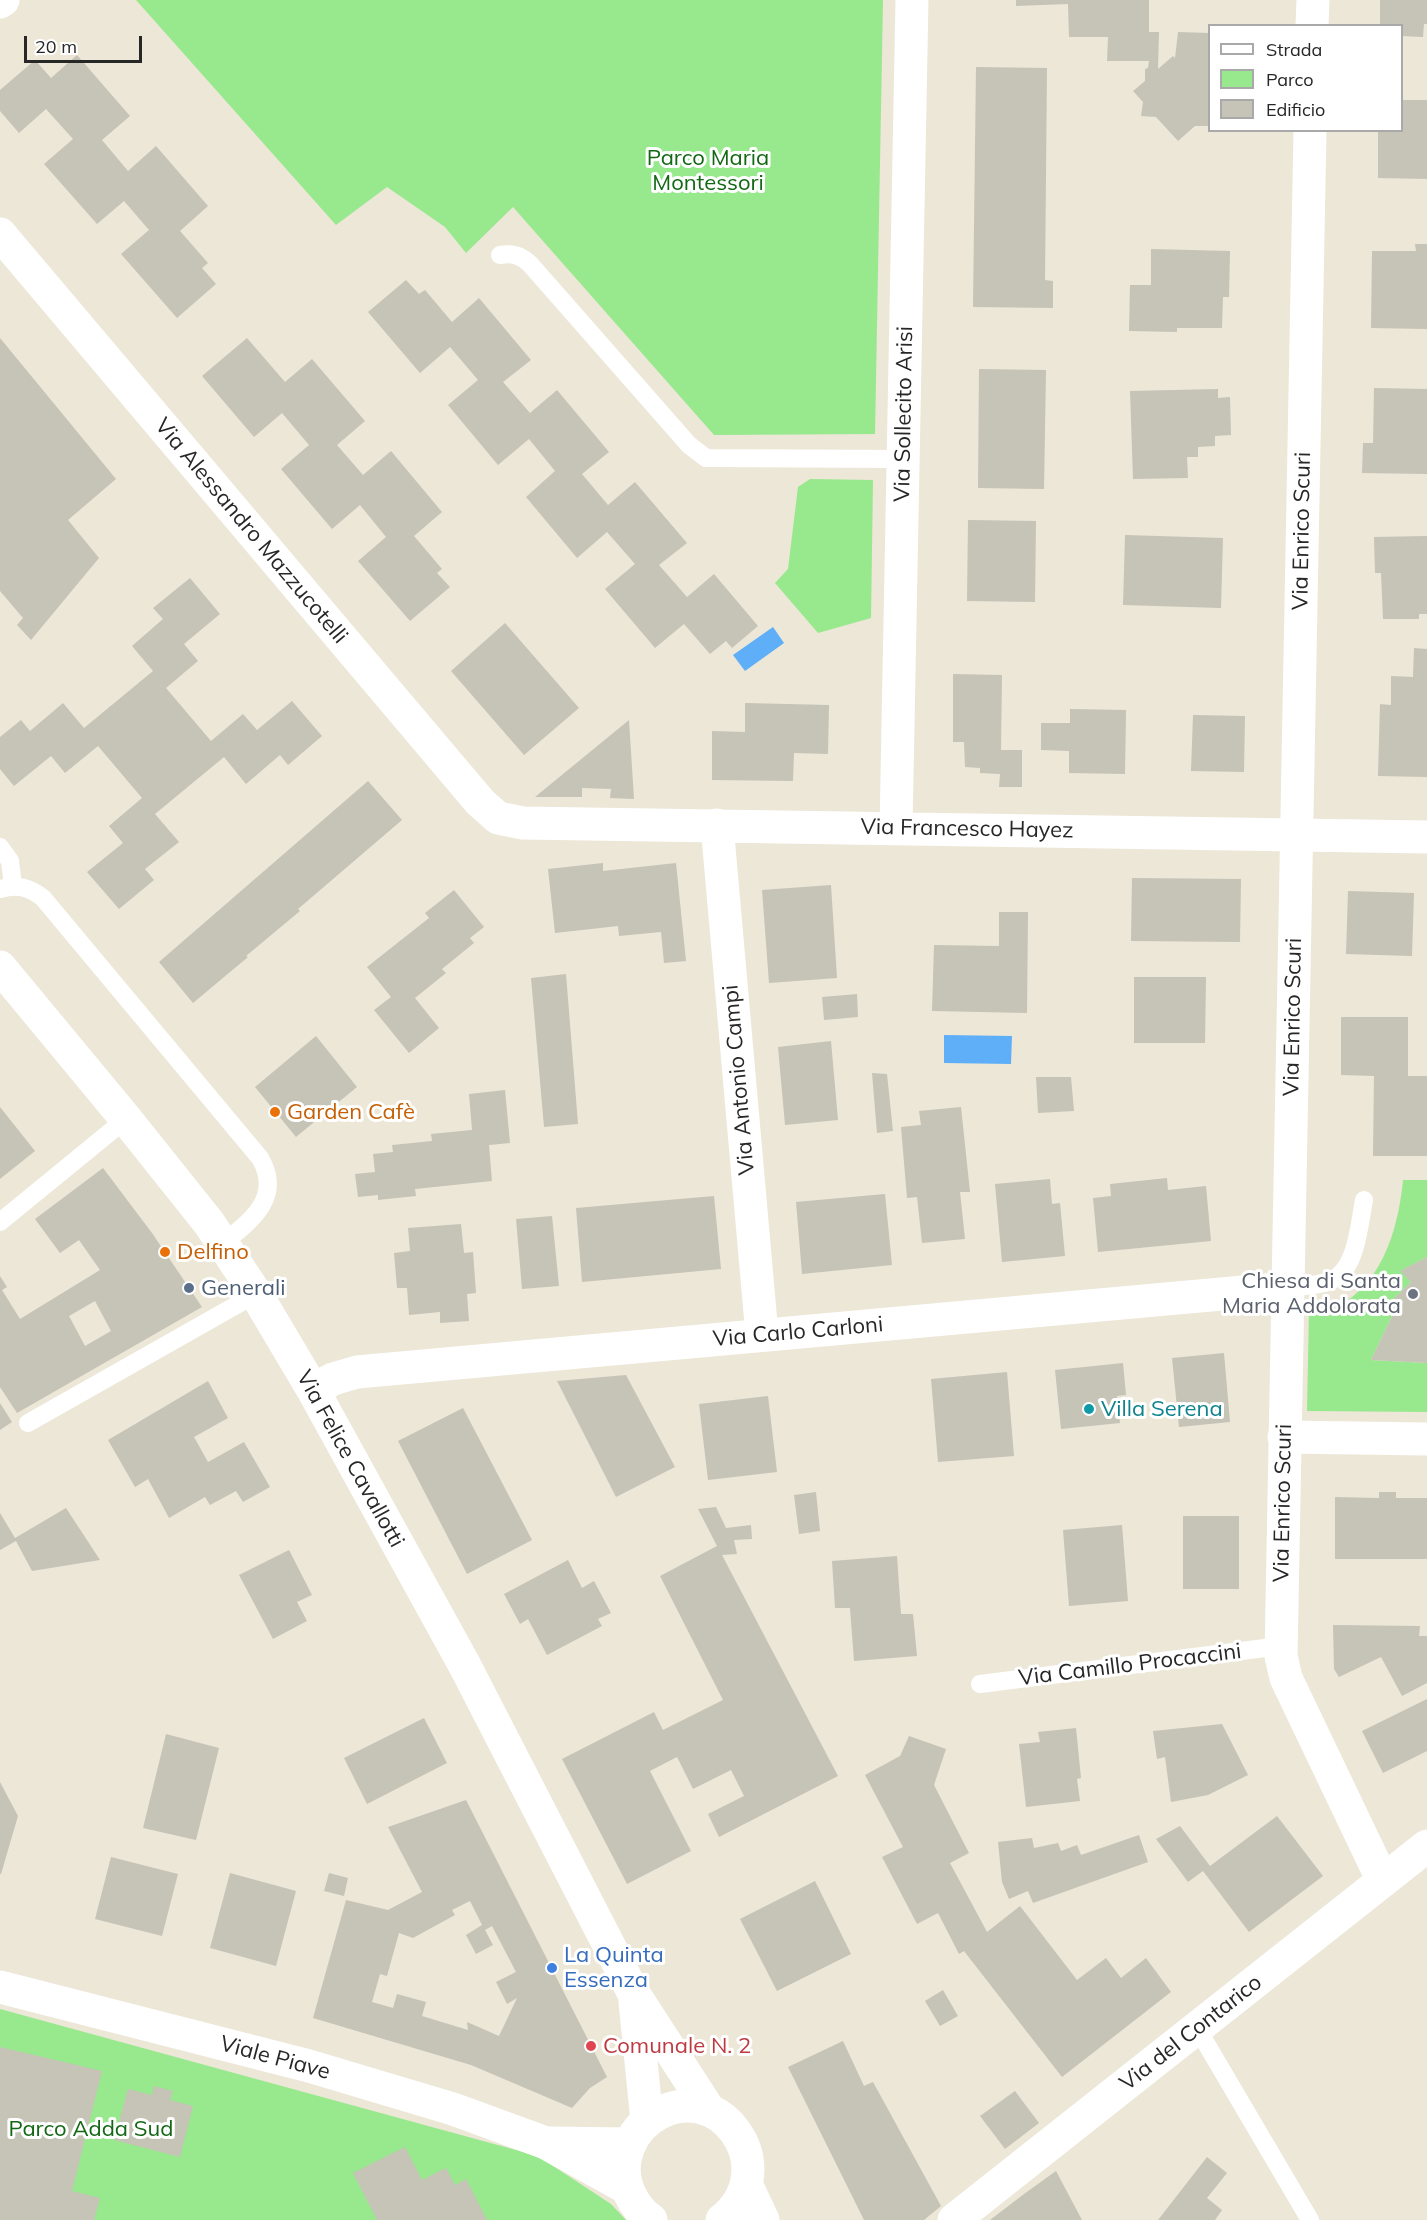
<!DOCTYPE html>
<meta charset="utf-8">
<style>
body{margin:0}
#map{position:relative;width:1427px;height:2220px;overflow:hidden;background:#ece7d7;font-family:Mulish,sans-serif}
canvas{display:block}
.legend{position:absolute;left:1208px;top:24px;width:195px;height:108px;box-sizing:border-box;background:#fff;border:2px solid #a9a9a9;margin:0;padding:8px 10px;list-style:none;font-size:18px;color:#272727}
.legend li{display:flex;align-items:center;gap:12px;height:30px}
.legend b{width:30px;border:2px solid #a9a9a9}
.scale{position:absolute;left:24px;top:36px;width:118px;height:27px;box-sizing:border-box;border:3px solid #272727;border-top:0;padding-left:8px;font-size:18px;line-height:21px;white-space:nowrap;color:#272727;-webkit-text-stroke:4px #fff;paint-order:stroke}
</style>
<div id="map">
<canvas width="1427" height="2220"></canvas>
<ul class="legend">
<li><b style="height:8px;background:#fff"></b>Strada</li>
<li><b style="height:16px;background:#98e88e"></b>Parco</li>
<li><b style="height:16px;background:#c6c3b7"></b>Edificio</li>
</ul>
<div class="scale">20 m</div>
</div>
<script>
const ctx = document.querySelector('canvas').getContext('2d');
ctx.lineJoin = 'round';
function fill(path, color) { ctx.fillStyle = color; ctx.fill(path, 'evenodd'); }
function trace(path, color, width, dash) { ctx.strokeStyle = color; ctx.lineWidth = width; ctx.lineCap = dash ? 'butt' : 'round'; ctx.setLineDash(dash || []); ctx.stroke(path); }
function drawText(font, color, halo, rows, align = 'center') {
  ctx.font = font + ' Mulish,sans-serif'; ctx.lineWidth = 6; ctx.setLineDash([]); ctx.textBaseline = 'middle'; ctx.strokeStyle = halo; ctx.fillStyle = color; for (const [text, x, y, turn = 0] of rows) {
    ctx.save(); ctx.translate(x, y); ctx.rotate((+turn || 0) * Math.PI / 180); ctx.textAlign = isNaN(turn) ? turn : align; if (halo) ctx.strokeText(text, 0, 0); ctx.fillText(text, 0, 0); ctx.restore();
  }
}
const green = new Path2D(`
 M136,0H883L875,434L714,435L513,207L466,253L445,227L387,187L336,225Z
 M810,479L873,480L871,618L818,633L775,583L788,569L798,487Z
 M1403,1180H1427V1257L1401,1271L1411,1282L1386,1306L1393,1314L1371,1360L1427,1363V1412L1307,1411L1309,1310C1321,1309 1335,1308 1345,1302C1385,1277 1399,1223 1403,1180Z
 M0,2009L538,2156L611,2204L626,2220H0Z`);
const water = new Path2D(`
 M773,627L784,643L745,671L733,655Z
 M944,1035L1012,1036L1011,1064L944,1063Z`);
const building = new Path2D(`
 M1016,0H1149V32H1159L1158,69L1173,56L1175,58L1178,32L1209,33L1208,126H1195L1178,141L1156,117L1141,116L1143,102L1133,91L1145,81V69L1148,68L1149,61H1107L1108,37H1069L1068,4L1016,6Z
 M1380,0H1427V24H1424L1423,37L1402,36V26H1380Z
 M77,55L130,116L102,140L128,171L156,146L208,206L180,231L208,263L202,268L216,284L177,318L121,254L149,230L124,201L97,224L44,164L73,139L46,109L19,133L0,111V90L35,60L51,78Z
 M976,67L1047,68L1045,280L1053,281V308L973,307Z
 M1402,100H1427V179L1378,178V130H1402Z
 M1415,244H1427V329L1371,328L1372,251H1416Z
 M1151,249L1230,251L1229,297H1223L1222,328H1177V332L1129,331L1130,285H1151Z
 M406,280L419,294L425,290L452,322L479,298L531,360L503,382L530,413L557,390L609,452L582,474L608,505L635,482L687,543L659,565L687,597L714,574L758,626L732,648L726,641L710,654L684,624L655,648L605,589L635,564L607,532L577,558L526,497L555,471L529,439L498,465L448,405L478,380L450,347L420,373L368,312Z
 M0,338L116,479L68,520L99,558L31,640L17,625L23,618L0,591Z
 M247,338L285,382L312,359L365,421L337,445L363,475L391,451L442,512L414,536L442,569L437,573L450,587L410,621L358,561L386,537L360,505L332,529L281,469L309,445L282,413L254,437L202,376Z
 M979,369L1046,370L1044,489L978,488Z
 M1374,388L1427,389V474L1362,473L1363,443H1373Z
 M1218,389V398L1230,397L1231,435L1215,436V446L1198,447V457H1187L1188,478L1133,479L1130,391Z
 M968,520L1036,521L1035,602L967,601Z
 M1125,535L1223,538L1221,608L1123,605Z
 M1427,536V614H1419V619H1383L1381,573H1375L1374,537Z
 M190,578L220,614L184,644L198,661L166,688L211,741L243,714L257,730L292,701L322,736L288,765L280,755L246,784L224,757L155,814L179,842L145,869L154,880L119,909L87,872L123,843L109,826L142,798L98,746L65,773L51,756L14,786L0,769V737L21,720L30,731L63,703L84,728L153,671L132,646L163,619L153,608Z
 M505,623L579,708L524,755L451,671Z
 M1414,648L1427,649V777L1378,776L1380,704L1391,705V676L1413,677Z
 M953,674L1002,675L1001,750H1022V787H999L1000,774L980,773V768L965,767L964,742H953Z
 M745,703L829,705L828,754L794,753L793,781L712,780V731L745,732Z
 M1070,709L1126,710L1125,774L1069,773V751L1041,750V723H1070Z
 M1193,715L1245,716L1244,772L1191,771Z
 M629,720L634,799L610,798L611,789L582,788V797H535Z
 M368,781L402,820L298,909L300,911L246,956L248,957L193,1003L159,962Z
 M603,863V871L676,863L686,961L664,963L661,932L619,936L618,926L555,933L548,869Z
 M1132,878L1241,879L1240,942L1131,941Z
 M831,885L837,978L769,983L762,890Z
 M454,890L484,927L470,938L474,943L442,969L446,973L415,998L439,1028L409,1053L374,1010L391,997L367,967L429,918L425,913Z
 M1348,891L1414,893L1412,956L1346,954Z
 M999,912H1028L1027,1013L932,1011L934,945L999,946Z
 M566,974L578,1124L544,1127L531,978Z
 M1134,977H1206L1205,1043H1134Z
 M857,994L858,1017L824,1020L822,997Z
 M1341,1017H1408V1076H1427V1156H1373L1374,1076L1341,1075Z
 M316,1036L357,1087L296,1137L255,1087Z
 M831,1041L838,1120L785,1125L778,1047Z
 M872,1073L887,1074L893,1131L877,1133Z
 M1036,1077H1071L1074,1111L1038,1113Z
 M505,1090L510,1143L489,1145L492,1181L415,1189L416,1196L378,1200V1195L358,1197L355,1174L375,1172L373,1154L393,1152L392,1145L432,1141L431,1134L472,1130L469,1094Z
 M0,1107L35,1151L0,1179Z
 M961,1107L970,1192H960L965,1239L922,1243L917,1197L907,1198L901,1127L921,1125L919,1111Z
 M103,1168L152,1233L202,1307L17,1413L0,1387V1276L7,1287L2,1290L20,1319L100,1270L79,1240L60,1253L35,1219ZM95,1301L111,1331L85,1346L69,1316Z
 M1167,1178L1168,1190L1206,1186L1211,1241L1098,1252L1093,1198L1111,1196L1110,1184Z
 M1050,1179L1052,1204L1060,1203L1065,1256L1002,1262L995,1184Z
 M885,1194L892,1265L802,1274L796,1202Z
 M714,1196L721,1269L582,1282L576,1208Z
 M552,1216L559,1286L522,1289L516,1219Z
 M461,1224L464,1253L473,1252L476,1293L467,1294L469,1321L440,1323V1312L409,1315L407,1288H397L394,1253L410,1251L408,1228Z
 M1427,1257V1363L1371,1360L1393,1314L1386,1306L1411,1282L1400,1271Z
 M1224,1353L1230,1422L1179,1427L1172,1358Z
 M1123,1363L1126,1395L1117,1396L1120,1423L1061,1429L1055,1370Z
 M1007,1372L1014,1456L938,1462L931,1379Z
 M626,1375L675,1467L616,1497L557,1381Z
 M208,1381L228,1418L194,1437L208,1462L244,1442L270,1487L243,1502L236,1491L210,1505L205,1497L169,1518L148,1479L135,1487L108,1440Z
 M768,1396L777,1472L708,1480L699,1404Z
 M0,1403L12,1422L0,1430Z
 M463,1408L532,1540L467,1574L398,1441Z
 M816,1492L820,1531L799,1534L794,1495Z
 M1379,1492H1396V1498H1427V1559H1335V1497L1379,1498Z
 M716,1507L726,1528L751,1525L752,1539L734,1540L737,1554L722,1555L838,1776L719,1837L708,1814L744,1796L731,1770L693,1789L677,1757L650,1771L691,1851L627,1884L562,1759L654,1712L663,1730L723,1700L660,1576L717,1546L698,1509Z
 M66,1508L100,1560L32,1571L16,1541L0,1550V1513L15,1538Z
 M1183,1516H1239V1589H1183Z
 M1122,1525L1128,1601L1069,1606L1063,1530Z
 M289,1550L312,1595L297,1602L307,1621L273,1639L239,1575Z
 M897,1556L901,1614H913L917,1656L854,1661L850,1608H835L832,1561Z
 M568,1560L582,1588L594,1581L611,1613L598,1619L602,1626L547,1655L528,1619L520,1624L504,1594Z
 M1333,1625L1420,1626L1419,1636H1427V1683L1402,1696L1381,1657L1339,1677L1334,1669Z
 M1427,1699V1751L1383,1773L1362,1731Z
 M424,1718L447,1763L367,1804L344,1758Z
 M1222,1724L1248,1775L1208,1795L1171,1802L1165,1757L1157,1759L1153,1731Z
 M1076,1728L1081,1778L1077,1779L1080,1801L1026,1807L1019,1744L1040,1742L1038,1732Z
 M166,1734L219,1748L196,1840L143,1828Z
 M909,1736L946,1749L934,1785L969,1853L950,1863L987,1932L1020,1906L1077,1980L1106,1958L1121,1978L1146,1958L1171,1992L1062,2077L964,1951L959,1954L938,1913L917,1924L882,1857L903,1847L865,1775L900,1756Z
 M0,1782L18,1816L1,1874H0Z
 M466,1800L607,2077L590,2088L572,2108L471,2065L313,2018L346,1900L388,1910L422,1892L388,1827ZM470,1901L482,1925L466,1935L476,1954L493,1945L485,1930L492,1926L516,1972L496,1982L507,2004L517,1998L499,2036L467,2022L468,2030L422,2016L426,2002L397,1994L393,2008L372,2002L380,1974L387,1976L399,1933L413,1938L455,1915L452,1910Z
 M1277,1816L1323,1876L1249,1932L1203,1871L1188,1882L1156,1839L1180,1826L1210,1866Z
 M1139,1835L1148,1862L1033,1903L1028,1891L1009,1899L1002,1882L998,1842L1032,1838L1034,1848L1058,1843L1061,1851L1077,1845L1081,1855Z
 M111,1857L178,1874L162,1936L95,1919Z
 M230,1873L296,1891L276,1966L210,1948Z
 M329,1873L348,1878L344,1896L324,1891Z
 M815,1881L851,1954L777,1991L740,1919Z
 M943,1990L958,2016L940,2026L925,2001Z
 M843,2041L864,2086L873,2082L941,2206L924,2220H864L788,2067Z
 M0,2047L102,2071L72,2191L100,2198L94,2220H0Z
 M154,2086L173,2091L170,2100L193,2106L180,2157L114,2140L128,2089L152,2095Z
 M1015,2091L1039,2123L1005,2149L980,2116Z
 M405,2147L422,2180L446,2168L455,2185L466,2179L487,2220H377L353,2173Z
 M1207,2157L1227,2173L1207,2198L1222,2210L1215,2220H1158Z
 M1056,2171L1082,2220H990L1024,2194Z`);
const service = new Path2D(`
 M500,255C513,253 520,255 530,264L689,445L706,458L903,459
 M0,847L10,861L13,886
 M0,889C17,884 29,887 43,898L260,1158C283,1197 251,1221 223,1243
 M0,1222L126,1119
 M1288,1288C1302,1286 1317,1286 1330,1281C1357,1270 1359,1225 1364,1200
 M28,1423L256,1294
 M980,1684L1281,1646
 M1197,2028L1310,2220`);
const minor = new Path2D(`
 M0,2L3,0
 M1312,26L1313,0
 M1310,130L1281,1656L1286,1678L1296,1699L1383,1881
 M0,234L480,802L498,818L523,823L1427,837
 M717,825L762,1335
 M896,828L912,0
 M0,967L126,1119L209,1223L256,1294L313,1390L465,1666L634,1994L709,2110
 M313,1390L333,1379L357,1372L1288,1288
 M1284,1437L1427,1439
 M635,2002L647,2121
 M954,2220L1427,1846`);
const tertiary = new Path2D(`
 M0,1987L309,2066L453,2109L546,2143L627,2188
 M551,2143L630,2144
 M747,2186L763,2220
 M651,2220C633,2207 621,2183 625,2160C628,2144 636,2129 650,2119C717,2071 787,2168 722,2220`);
const markers = [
 [275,1112,6,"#e8710a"],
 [165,1252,6,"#e8710a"],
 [189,1288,6,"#5c6f8a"],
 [1413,1294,6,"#6b7280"],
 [1089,1409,6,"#0f9aa8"],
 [552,1968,6,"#3f7fe0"],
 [591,2046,6,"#e0444e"]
];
const parkNames = [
 ["Parco Maria",708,158],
 ["Montessori",708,183],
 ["Parco Adda Sud",91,2129]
];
const streetNames = [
 ["Via Sollecito Arisi",904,414,-89],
 ["Via Alessandro Mazzucotelli",251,531,50],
 ["Via Enrico Scuri",1302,531,-89],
 ["Via Francesco Hayez",967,829,1],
 ["Via Enrico Scuri",1293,1017,-89],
 ["Via Antonio Campi",739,1080,-95],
 ["Via Carlo Carloni",798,1332,-5],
 ["Via Felice Cavallotti",350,1459,61],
 ["Via Enrico Scuri",1283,1503,-89],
 ["Via Camillo Procaccini",1130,1665,-7],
 ["Via del Contarico",1191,2033,-38],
 ["Viale Piave",275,2058,15]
];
const foodNames = [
 ["Garden Cafè",287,1112],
 ["Delfino",177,1252]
];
const worshipNames = [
 ["Chiesa di Santa",1401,1281],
 ["Maria Addolorata",1401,1306]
];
const serviceNames = [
 ["Generali",201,1288]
];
const cultureNames = [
 ["Villa Serena",1101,1409]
];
const shopNames = [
 ["La Quinta",564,1955],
 ["Essenza",564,1980]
];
const healthNames = [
 ["Comunale N. 2",603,2046]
];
fill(green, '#98e88e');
fill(water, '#5faef8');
fill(building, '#c6c3b7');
trace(service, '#fff', 18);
trace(minor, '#fff', 33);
trace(tertiary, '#fff', 33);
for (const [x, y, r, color] of markers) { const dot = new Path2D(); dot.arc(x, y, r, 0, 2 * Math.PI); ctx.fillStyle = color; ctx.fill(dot); trace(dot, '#fff', 2); }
drawText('22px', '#136814', '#fff', parkNames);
drawText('22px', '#272727', '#fff', streetNames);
drawText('22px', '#c56008', '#fff', foodNames, 'left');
drawText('22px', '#5b616d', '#fff', worshipNames, 'right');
drawText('22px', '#4e5e75', '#fff', serviceNames, 'left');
drawText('22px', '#0d838f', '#fff', cultureNames, 'left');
drawText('22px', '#366cbe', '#fff', shopNames, 'left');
drawText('22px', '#be3a42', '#fff', healthNames, 'left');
</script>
